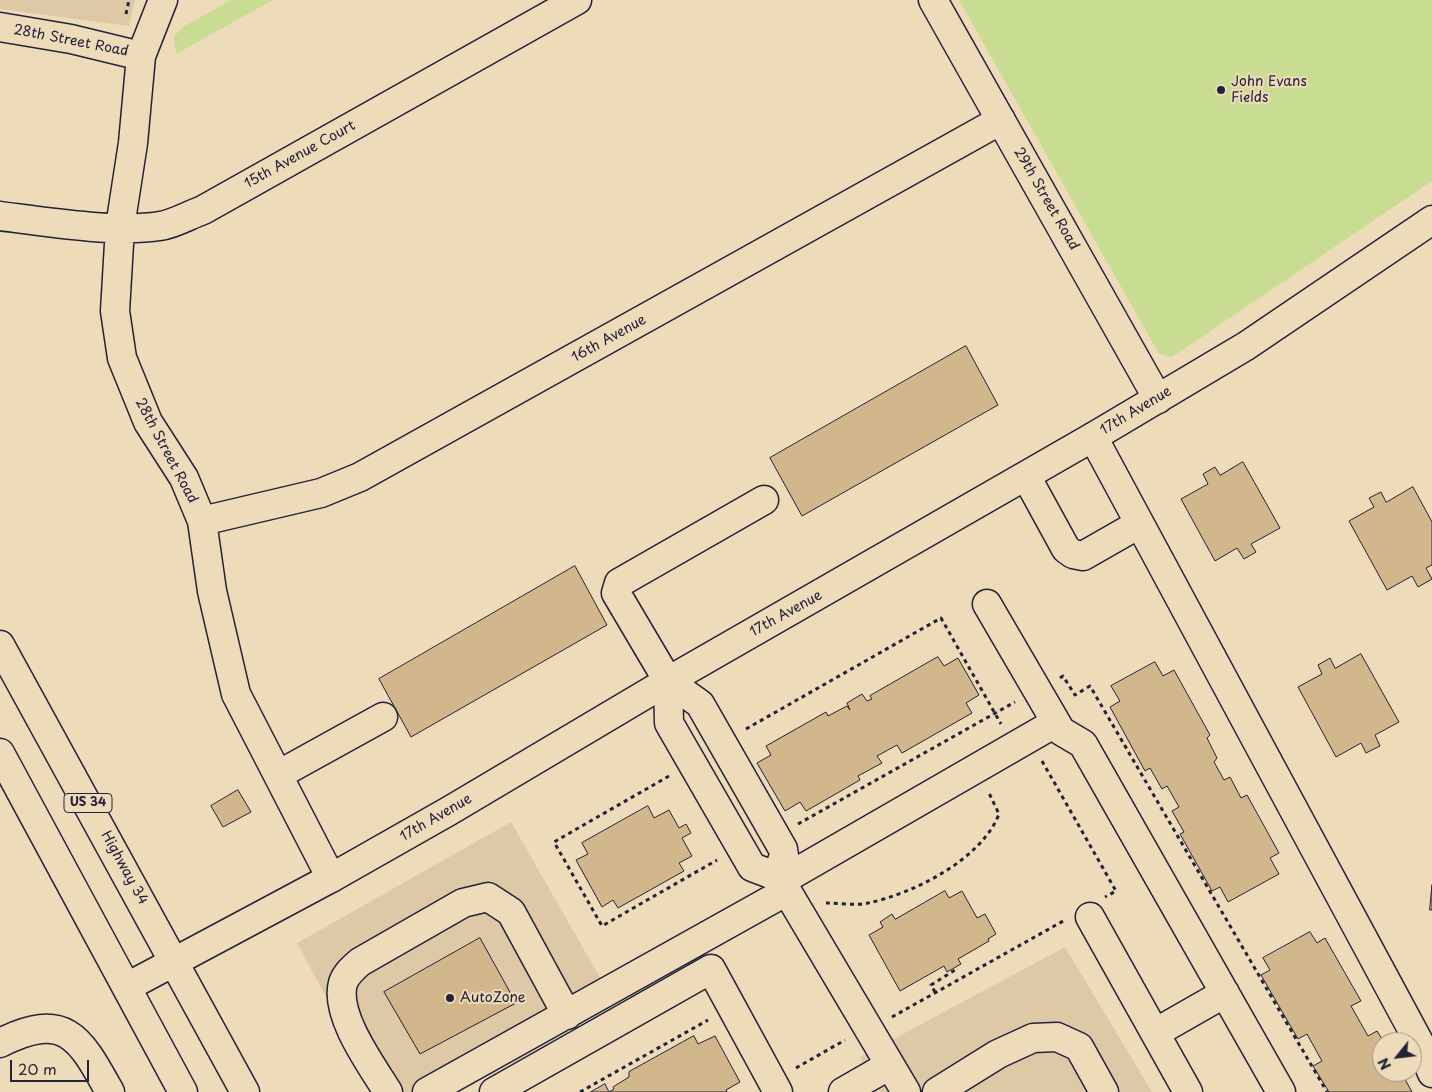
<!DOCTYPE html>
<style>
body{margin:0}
#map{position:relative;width:1432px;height:1092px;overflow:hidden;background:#eedbb9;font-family:"Playpen Sans",sans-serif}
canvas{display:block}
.north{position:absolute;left:1372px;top:1032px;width:50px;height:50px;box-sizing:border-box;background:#eedbb9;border:1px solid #9c9187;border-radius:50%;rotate:241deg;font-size:14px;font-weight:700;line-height:20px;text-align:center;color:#22223b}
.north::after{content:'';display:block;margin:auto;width:18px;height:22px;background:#22223b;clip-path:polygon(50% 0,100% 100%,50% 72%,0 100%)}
.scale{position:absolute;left:10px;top:1060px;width:79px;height:22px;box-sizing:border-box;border:2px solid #22223b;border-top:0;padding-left:6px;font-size:15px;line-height:18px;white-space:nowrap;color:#22223b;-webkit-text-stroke:4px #eedbb9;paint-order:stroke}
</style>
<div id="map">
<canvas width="1432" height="1092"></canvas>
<div class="north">N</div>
<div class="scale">20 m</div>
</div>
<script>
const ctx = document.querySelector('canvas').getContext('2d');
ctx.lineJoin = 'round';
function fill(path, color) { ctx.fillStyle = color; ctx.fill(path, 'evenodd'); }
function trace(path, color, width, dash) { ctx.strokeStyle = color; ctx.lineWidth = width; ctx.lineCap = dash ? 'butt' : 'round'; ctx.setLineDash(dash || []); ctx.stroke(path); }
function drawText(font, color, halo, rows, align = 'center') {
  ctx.font = font + ' "Playpen Sans",sans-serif'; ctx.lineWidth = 4; ctx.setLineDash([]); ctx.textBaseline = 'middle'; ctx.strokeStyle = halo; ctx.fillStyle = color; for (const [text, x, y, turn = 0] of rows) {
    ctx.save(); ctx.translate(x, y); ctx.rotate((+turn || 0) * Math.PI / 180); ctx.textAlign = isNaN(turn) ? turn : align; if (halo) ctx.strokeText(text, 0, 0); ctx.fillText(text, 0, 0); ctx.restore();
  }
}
const built = new Path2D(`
 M0,0H135L129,26L0,9Z
 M511,822L614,1002L449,1092H377L297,943Z
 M1065,947L1152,1092H880L860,1057Z`);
const green = new Path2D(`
 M231,0H273L176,54L174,36L183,27Z
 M959,0H1432V181L1172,357L1159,354Z`);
const building = new Path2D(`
 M966,346L998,405L802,516L770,458Z
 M1243,462L1280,528L1251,544L1256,552L1244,559L1237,548L1215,561L1181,499L1208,484L1203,474L1215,467L1220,475Z
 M1413,487L1432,522V565L1426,568L1432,579L1418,587L1412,576L1387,590L1349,521L1374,507L1369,498L1381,492L1386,502Z
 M575,566L607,625L411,737L379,679Z
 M1361,654L1399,722L1375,735L1380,746L1366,753L1361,743L1336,757L1298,687L1322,674L1318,665L1330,658L1335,668Z
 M938,657L944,666L958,658L979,695L966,703L972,713L902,753L897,745L877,756L882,763L858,776L860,780L806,811L800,802L785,811L757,763L771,755L766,746L826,712L828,716L847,706L850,710L847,703L862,694L867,701L872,699L870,696Z
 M1155,662L1163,676L1174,670L1210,735L1207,738L1217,758L1214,762L1224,780L1230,777L1241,798L1247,795L1279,853L1270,858L1279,874L1228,902L1220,887L1212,891L1180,834L1184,832L1172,811L1179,807L1167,786L1162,789L1150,768L1145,771L1110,707L1120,701L1111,686Z
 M238,790L251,812L223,827L211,806Z
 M648,806L654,818L669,810L679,828L686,824L691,833L682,838L692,856L679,863L684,871L618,908L613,900L602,907L576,860L588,854L582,843Z
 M1432,885V910H1430Z
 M945,891L949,898L962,891L977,918L985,914L996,934L988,939L989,941L958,959L961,964L947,972L944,966L900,991L869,935L883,927L880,922L892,914L895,919Z
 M1310,932L1317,943L1325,938L1361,1001L1351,1006L1368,1036L1377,1031L1384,1042H1382V1072H1401L1412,1092H1329L1313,1066L1322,1061L1307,1034L1298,1039L1261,975L1270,970L1263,958Z
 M480,938L516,1003L420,1054L384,992Z
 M694,1036L698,1044L715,1036L740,1082L726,1090L727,1092H609L614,1089L613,1087L629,1077V1072Z
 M605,1084L609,1092H591Z`);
const path = new Path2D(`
 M126,14L129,0
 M1060,678L1063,676L1075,695L1090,686L1327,1092
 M746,729L941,618L1001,724
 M1042,761L1116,891L1105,897
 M669,776L554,842L602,926L717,860
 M798,824L1015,702
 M826,903C839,903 855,906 868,903C913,894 982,859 999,814L988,791
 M935,992L931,985L955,970L954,968
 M892,1017L1065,920
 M796,1068L845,1040
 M580,1092L708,1020`);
const minor = new Path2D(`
 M163,0L141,56L133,143L120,227L115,311L122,358L148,422L184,478L202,521L212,591L236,694L331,878
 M933,0L1158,399
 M0,27L71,39L141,56
 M0,216C46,222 115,233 160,226C174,224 189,215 203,210L577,0
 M1093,437L1420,1044L1432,1073
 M1026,476L1066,549L1073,554L1083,556L1139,524
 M764,500L619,583L616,593L668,681L700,704L708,718L783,849L784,856L777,874
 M202,521L321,493L360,477L1001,120
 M987,604L1061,731L1083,744L1281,1092
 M668,681L669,723L752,867L773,875L777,874
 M278,775L383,717
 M778,876L906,1092
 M781,881L1055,723
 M1090,917L1188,1092
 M1155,1033L1225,993
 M0,1043C66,1010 80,1038 110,1092
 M388,1092C372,1066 334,1015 343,983C346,974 353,968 360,962L463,903L488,897L511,912L567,1015
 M427,1092L787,891
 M494,1092L711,969L778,1092
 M843,1092L890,1065
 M937,1092L998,1054L1033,1038L1057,1037L1079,1047L1104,1092`);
const major = new Path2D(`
 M127,987L331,878L449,811L668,681L1093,437L1246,346L1432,220`);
const highway = new Path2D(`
 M0,645L245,1092
 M0,753L183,1092`);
const markers = [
 [1221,90,5,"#22223b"],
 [450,998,5,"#22223b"]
];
const shields = [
 [88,803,48]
];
const shieldNames = [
 ["US 34",88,803]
];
const streetNames = [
 ["28th Street Road",71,41,11],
 ["15th Avenue Court",300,155,-29],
 ["29th Street Road",1046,199,60],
 ["16th Avenue",609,339,-29],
 ["17th Avenue",1136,411,-31],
 ["28th Street Road",166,451,62],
 ["17th Avenue",786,614,-29],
 ["17th Avenue",436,818,-30],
 ["Highway 34",124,868,61]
];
const poiNames = [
 ["John Evans",1231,82],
 ["Fields",1231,98],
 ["AutoZone",460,998]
];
fill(built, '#dec9a7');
fill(green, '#c9dd92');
fill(building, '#d2b68c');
trace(building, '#22223b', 1);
trace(minor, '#22223b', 31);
trace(major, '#22223b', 31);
trace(highway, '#22223b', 31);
trace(path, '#22223b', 3, [4, 4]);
trace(minor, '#eedbb9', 28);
trace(major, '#eedbb9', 28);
trace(highway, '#eedbb9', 28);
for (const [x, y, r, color] of markers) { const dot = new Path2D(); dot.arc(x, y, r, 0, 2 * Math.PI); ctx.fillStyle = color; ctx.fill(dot); trace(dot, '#eedbb9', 2); }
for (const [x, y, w] of shields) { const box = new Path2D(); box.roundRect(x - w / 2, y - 9.5, w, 19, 4); ctx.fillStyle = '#eedbb9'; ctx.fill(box); trace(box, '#22223b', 1); }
drawText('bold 12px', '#22223b', null, shieldNames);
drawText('14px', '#22223b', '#eedbb9', streetNames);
drawText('14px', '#22223b', '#eedbb9', poiNames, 'left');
</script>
